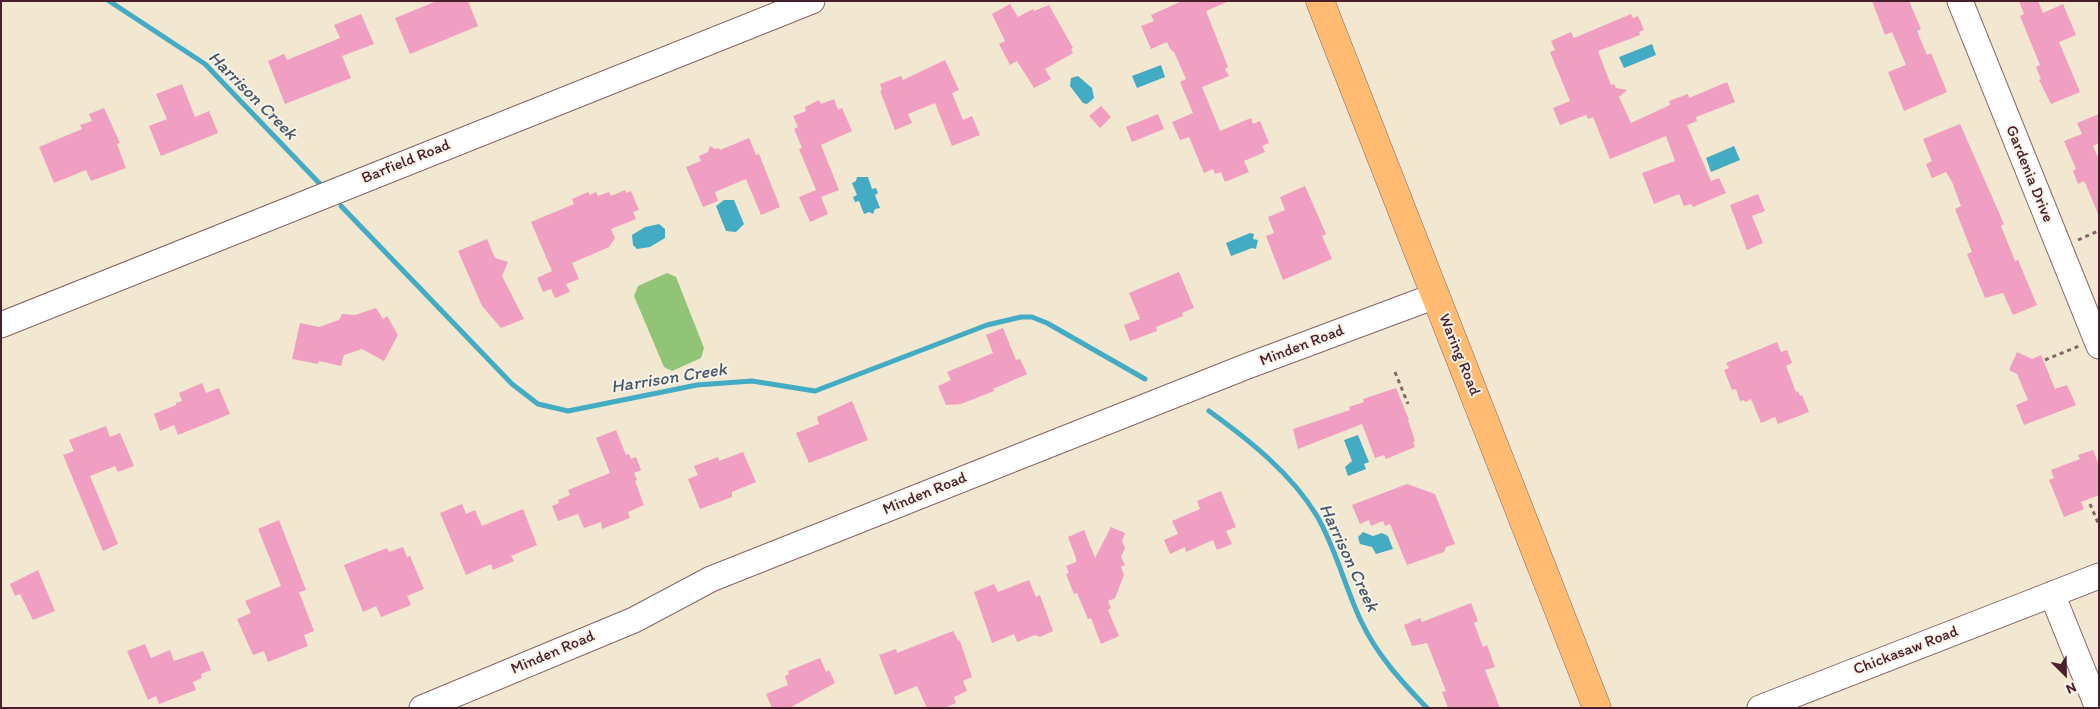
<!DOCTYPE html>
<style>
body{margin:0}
#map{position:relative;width:2100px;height:709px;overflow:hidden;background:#f2e7d0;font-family:Itim,sans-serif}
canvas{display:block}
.frame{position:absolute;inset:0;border:2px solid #4a1f2b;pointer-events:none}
.north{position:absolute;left:2040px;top:649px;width:50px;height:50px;-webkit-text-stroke:4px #f7f3e8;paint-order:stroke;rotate:157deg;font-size:14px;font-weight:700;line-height:20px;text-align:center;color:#4a1f2b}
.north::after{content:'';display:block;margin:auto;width:18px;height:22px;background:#4a1f2b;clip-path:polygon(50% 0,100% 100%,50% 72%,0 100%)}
</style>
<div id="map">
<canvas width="2100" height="709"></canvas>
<div class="frame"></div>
<div class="north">N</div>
</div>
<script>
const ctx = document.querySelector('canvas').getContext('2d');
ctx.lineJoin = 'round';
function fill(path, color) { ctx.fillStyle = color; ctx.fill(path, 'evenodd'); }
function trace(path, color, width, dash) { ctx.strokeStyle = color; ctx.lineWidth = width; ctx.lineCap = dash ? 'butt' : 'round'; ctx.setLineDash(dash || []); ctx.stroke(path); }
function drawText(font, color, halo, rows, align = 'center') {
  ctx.font = font + ' Itim,sans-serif'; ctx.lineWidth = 4; ctx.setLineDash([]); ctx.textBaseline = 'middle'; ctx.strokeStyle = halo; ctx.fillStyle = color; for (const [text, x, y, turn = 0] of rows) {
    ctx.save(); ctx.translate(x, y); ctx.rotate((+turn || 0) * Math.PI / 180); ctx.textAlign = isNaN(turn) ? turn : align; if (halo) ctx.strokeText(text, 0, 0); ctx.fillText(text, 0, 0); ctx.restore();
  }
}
const green = new Path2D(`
 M667,273L676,277L704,348L701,358L672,371L664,367L634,296L638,286Z`);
const water = new Path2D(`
 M1652,44L1656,55L1624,68L1619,57Z
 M1161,65L1165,77L1137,88L1132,76Z
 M1078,76L1092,88L1094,98L1087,104L1083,103L1070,86L1071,78Z
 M1734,146L1740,160L1711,172L1706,158Z
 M857,177H868L872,189L876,188L878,193L875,195L880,208L875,209L873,214L869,212L864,214L859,201L855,202L853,197L857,195L852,183L856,181Z
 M724,200H734L744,224L736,232L726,231L716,206Z
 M659,224L665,229V238L650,247L637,249L633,245L632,235L645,227Z
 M1250,233L1254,234L1253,239L1258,240L1256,249L1252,248L1231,256L1226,243Z
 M1358,435L1369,462L1364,464L1366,469L1348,476L1345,467L1352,461L1344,440Z
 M1363,532L1373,536L1382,533L1388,536L1393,549L1376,554L1372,547L1360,544L1358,537Z`);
const stream = new Path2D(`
 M109,1L205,64L320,184
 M341,206L512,384L538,404L568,411L697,385L752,381L815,391L987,325L1021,317H1032L1047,323L1145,379
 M1209,411C1249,440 1291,473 1317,516C1336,549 1345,587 1361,621C1377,655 1401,681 1427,708`);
const building = new Path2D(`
 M437,1H468L478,26L410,54L395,18Z
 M1182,1H1229L1206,11L1228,67L1225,69L1229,76L1202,87L1220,131L1251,118L1253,124L1260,121L1269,143L1262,146L1265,152L1244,161L1249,172L1225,182L1221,172L1215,174L1213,169L1204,173L1189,137L1180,140L1172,122L1193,113L1180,82L1186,79L1174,52L1170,49L1167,42L1151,49L1141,26L1154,21L1151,15Z
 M1872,1H1909L1921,29L1917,31L1927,55L1931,53L1947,92L1904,111L1888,72L1906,65L1892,32L1885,35Z
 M2019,1H2038L2043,13L2063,4L2076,35L2059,42L2080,92L2051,104L2039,80L2041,79L2036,67L2040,65L2020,16L2024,14Z
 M1010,4L1018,17L1033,9L1034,11L1049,5L1073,48L1071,49L1073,53L1045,69L1051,79L1034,88L1017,61L1010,65L999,44L1005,41L992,14Z
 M361,14L374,44L342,56L351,78L285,104L268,61L284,54L287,60L340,38L334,25Z
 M1631,14L1633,18L1638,16L1644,30L1639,32L1640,35L1598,51L1611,85L1614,84L1616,88L1627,90L1619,97L1631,123L1670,105L1669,101L1688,94L1689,98L1727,82L1735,102L1696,117L1697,121L1687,125L1711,181L1719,178L1726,193L1693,207L1691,204L1684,206L1679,194L1654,204L1642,173L1675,161L1666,136L1610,159L1593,117L1588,119L1586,115L1560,125L1553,108L1570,101L1550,52L1555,50L1551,41L1571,32L1574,38Z
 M945,60L959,90L952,93L963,120L972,116L980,135L952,146L935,103L908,114L912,123L895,130L880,91L882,90L880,84L901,76L903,80Z
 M182,84L195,117L209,111L218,133L161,156L149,126L167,119L156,94Z
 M834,99L838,110L842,108L852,131L821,145L839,190L821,197L828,214L810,222L799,197L816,190L799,149L802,148L794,129L798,127L793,116L806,111L805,107L819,100L821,104Z
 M1101,106L1111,117L1100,128L1089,116Z
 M104,108L120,143L117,144L126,168L91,181L86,170L54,183L39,147L82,129L80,125L92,121L89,114Z
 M1158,114L1164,129L1132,142L1126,127Z
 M2099,114V143L2093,146L2099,160L2098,214L2086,185L2084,181L2078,184L2073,171L2076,169L2064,141L2082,134L2077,123Z
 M1960,124L2004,224L2001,226L2015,261L2018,260L2037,305L2013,315L2003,293L1985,298L1967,254L1972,252L1955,209L1961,206L1952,182L1946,172L1932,178L1926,164L1932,161L1923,139Z
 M749,138L756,155L759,154L780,207L761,215L746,179L715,192L718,201L703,207L686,167L701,161L699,156L708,152L710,146L715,149L719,148L720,150Z
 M1305,186L1326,234L1322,236L1332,259L1283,280L1266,236L1274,233L1268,217L1285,210L1280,197Z
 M625,190L626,193L631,191L639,210L633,212L636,219L611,229L615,238L609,247L572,263L579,279L566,284L570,292L555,298L551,289L543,292L537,278L552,271L531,222L574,204L572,199L588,192L590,195L596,192L598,196L609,192L611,196Z
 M1758,194L1765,211L1752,216L1763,243L1747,250L1730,205Z
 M487,239L495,258L508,262L502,276L524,319L501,328L482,306L458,251Z
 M1179,272L1194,308L1182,313L1183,316L1156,327L1157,331L1130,341L1124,325L1140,319L1129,293Z
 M376,308L383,319L387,316L398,335L384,361L362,349L344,355L341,366L319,361L318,364L292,359L300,323L319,327L339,320L342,314L355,315Z
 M1003,328L1016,360L1020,359L1027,374L993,389L994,391L961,404L946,405L938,386L951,380L947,372L993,353L986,335Z
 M1777,342L1781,352L1787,350L1792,363L1786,366L1796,392L1798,391L1800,396L1802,395L1809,412L1778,424L1775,417L1761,423L1751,399L1745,402L1744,400L1740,401L1736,389L1732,390L1724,370L1729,368L1726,363Z
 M2017,352L2032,359L2041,355L2055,389L2067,385L2076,405L2024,425L2016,405L2028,400L2017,374L2009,370Z
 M202,383L206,393L219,388L230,414L178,435L174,425L160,431L154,414L176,405V403L182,401L179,393Z
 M1396,388L1409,420H1408L1415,441L1413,442L1415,447L1386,459L1384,455L1375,458L1362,424L1298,449L1293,429L1350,410L1349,407L1364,402L1363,399Z
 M852,401L868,440L809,463L796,433L819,424L817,417Z
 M106,426L110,437L120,433L134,466L118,472L115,466L90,476L118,544L103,551L63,455L74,451L69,440Z
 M616,430L626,455L629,454L631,459L636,457L641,470L634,473L637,480L635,481L644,505L628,512L630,518L602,529L601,522L584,528L578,514L558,521L552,506L559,503L558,500L570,495L568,490L610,473L596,438Z
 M2093,450L2099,465V495L2081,502L2084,509L2064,517L2049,480L2054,478L2051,470L2080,459L2078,455Z
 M743,452L756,482L732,492V497L700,509L688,479L698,475L694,466L718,457L719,461Z
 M1407,484L1435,494L1455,544L1446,547L1444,552L1407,565L1390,524L1385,526L1383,521L1371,526L1369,520L1360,524L1352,505Z
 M1221,491L1236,527L1226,531L1232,544L1217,550L1213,540L1186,552L1185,547L1170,554L1164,540L1178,534L1172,521L1200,509L1197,501Z
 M462,504L466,514L475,510L482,526L523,509L537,545L511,556L514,561L493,570L491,564L466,575L440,513Z
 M279,520L306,590L299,592L314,631L304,635L308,646L268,662L264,651L253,655L237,619L251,613L245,601L281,586L258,529Z
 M1111,527L1125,533L1122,541L1125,548L1121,557L1125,565L1121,567L1124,575L1115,598L1108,601L1111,608L1108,610L1119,636L1101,644L1091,618L1088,619L1077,593L1074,594L1066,574L1069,573L1066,566L1076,562V558L1068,537L1084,530L1095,558Z
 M403,547L407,557L410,556L424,589L407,596L411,605L381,617L376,606L363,612L344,565L387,548L389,552Z
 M38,570L55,611L33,620L20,594L15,596L10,584Z
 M1029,580L1036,597L1040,595L1053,631L1040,637L1035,635L1017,642L1014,634L992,643L974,592L994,584L998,592Z
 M1471,603L1478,621L1474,623L1483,647L1487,645L1495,667L1485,670L1500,708H1448L1442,692L1446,691L1427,643L1412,646L1404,625L1420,618L1422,622Z
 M953,631L958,640L960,641L972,677L963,681L967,691L954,697L956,703L944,708H927L917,686L895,695L879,655L896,649L897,653Z
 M145,644L151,658L170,650L174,661L203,651L211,670L201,674L202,678L193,682L196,690L159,704L156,696L148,700L127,651Z
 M820,658L826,672L829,670L835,683L789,708H772L766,694L788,685L785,676L789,674L788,671Z`);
const path = new Path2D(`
 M2078,240L2098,231
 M2045,360L2079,346
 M1395,372L1408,404
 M2090,504L2099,525`);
const minor = new Path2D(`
 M1960,1L2099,346
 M1,325L812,1
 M2052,594L2098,708
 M422,708L634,620L711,579L1245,367L1435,296
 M1760,708L2099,576`);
const major = new Path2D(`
 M1320,1L1597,708`);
const streetNames = [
 ["Barfield Road",406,162,-22],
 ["Gardenia Drive",2029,174,68],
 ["Minden Road",1302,346,-21],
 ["Waring Road",1459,355,68],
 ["Minden Road",925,494,-22],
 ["Chickasaw Road",1906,651,-21],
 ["Minden Road",553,653,-23]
];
const waterNames = [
 ["Harrison Creek",252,96,45],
 ["Harrison Creek",669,379,-9],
 ["Harrison Creek",1348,558,65]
];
fill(green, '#91c476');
fill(water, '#44abc4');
trace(stream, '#44abc4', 5);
fill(building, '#f09fc2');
trace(minor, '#856565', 27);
trace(major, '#856565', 29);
trace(path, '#856565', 3, [4, 4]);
trace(minor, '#fff', 25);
trace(major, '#ffbb71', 28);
drawText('16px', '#4a1f2b', '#f7f3e8', streetNames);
drawText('italic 18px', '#485768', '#f7f3e8', waterNames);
</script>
